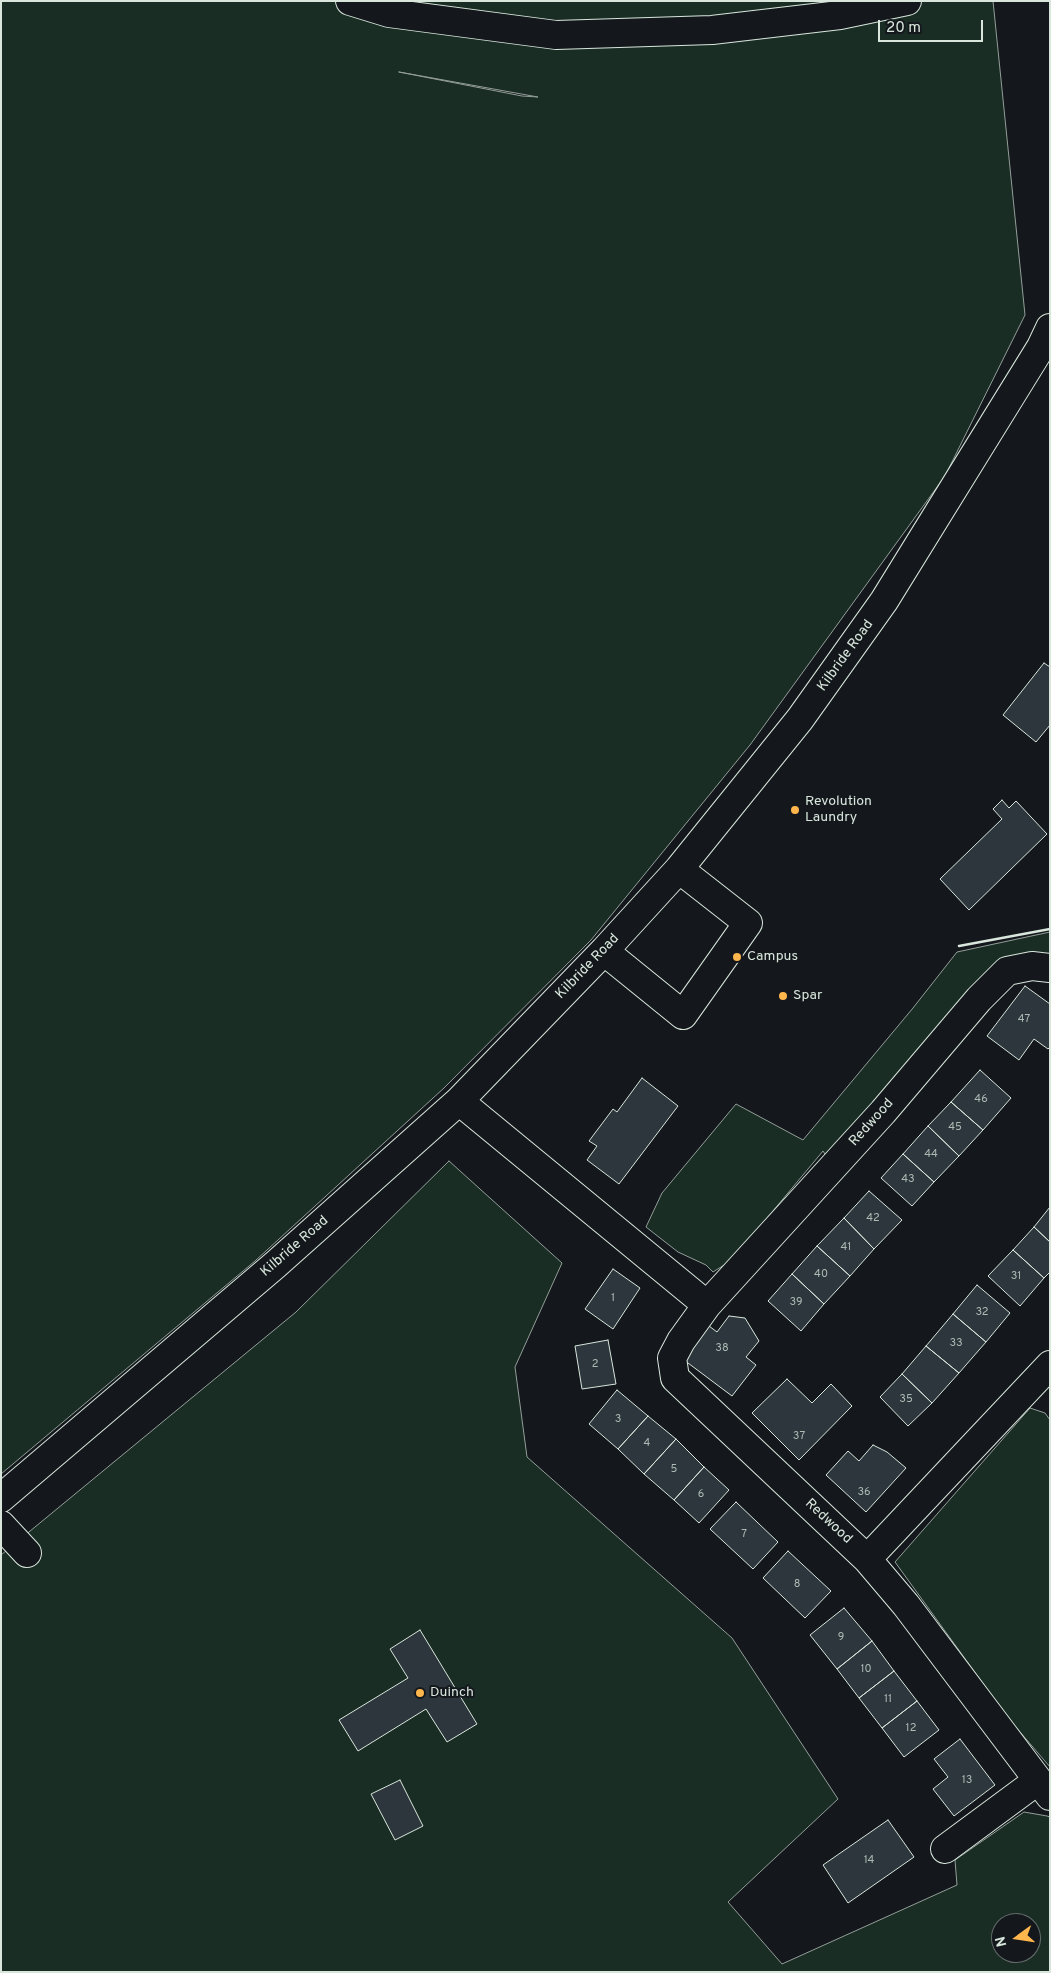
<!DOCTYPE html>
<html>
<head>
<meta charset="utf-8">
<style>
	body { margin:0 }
	#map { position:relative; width:1051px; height:1973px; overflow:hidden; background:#14181c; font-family:Overpass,sans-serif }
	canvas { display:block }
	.frame { position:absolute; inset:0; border:2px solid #d8e6dc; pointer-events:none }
	.north { position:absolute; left:991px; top:1913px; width:50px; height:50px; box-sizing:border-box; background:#14181c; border:1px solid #626a69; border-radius:50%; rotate:256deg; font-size:14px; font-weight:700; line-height:20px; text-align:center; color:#d8e6dc }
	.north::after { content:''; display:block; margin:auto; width:18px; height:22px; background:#ffb74d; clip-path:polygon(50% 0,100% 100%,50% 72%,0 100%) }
	.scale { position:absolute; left:878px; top:20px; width:105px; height:22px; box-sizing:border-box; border:2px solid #d8e6dc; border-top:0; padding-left:6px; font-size:15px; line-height:18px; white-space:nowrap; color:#d8e6dc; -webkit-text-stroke:4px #14181c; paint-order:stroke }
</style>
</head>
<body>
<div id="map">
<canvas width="1051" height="1973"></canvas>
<div class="frame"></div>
<div class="north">N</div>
<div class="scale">20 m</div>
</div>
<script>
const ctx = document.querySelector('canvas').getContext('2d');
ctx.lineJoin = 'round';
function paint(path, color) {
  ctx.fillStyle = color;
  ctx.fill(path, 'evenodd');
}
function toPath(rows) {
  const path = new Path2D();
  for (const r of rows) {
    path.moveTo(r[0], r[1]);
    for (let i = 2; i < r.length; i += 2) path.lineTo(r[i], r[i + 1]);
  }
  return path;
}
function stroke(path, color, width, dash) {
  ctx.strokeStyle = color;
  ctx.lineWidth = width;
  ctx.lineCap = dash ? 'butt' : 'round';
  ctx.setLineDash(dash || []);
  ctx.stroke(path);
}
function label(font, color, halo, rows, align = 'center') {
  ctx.font = font + ' Overpass,sans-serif';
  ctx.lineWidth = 4;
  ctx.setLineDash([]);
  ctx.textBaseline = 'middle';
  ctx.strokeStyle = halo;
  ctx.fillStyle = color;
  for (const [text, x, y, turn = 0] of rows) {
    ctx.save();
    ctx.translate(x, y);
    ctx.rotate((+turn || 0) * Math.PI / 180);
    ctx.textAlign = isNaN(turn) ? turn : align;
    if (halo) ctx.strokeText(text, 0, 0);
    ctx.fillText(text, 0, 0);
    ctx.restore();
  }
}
const green = toPath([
	[1,1,993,1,1025,315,945,476,750,745,591,940,444,1088,255,1261,1,1474,1,1],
	[399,72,538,97,522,96,399,72],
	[1050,932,1050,962,1033,957,827,1157,823,1151,732,1260,713,1272,706,1265,678,1252,646,1227,662,1193,736,1104,803,1140,913,1008,957,952,1050,932],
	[449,1161,562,1263,515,1367,527,1457,732,1638,838,1799,728,1902,782,1964,957,1885,955,1860,1024,1812,1047,1816,1050,1817,1050,1972,1,1972,1,1555,296,1312,449,1161],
	[1001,1923,1031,1923,1031,1953,1001,1953,1001,1923],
	[1030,1408,1045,1413,1050,1420,1050,1767,1008,1718,895,1562,1030,1408]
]);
paint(green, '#1a2d24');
stroke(green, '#939e99', 1);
const building = toPath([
	[1044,663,1050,667,1050,725,1036,742,1003,715,1044,663],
	[1002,800,1009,808,1016,801,1047,834,969,910,940,879,1002,819,993,809,1002,800],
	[1025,986,1050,1004,1050,1047,1048,1049,1034,1039,1019,1060,987,1036,1025,986],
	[980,1070,1011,1098,983,1130,951,1102,980,1070],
	[642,1078,678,1106,619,1184,587,1160,597,1146,589,1141,613,1109,617,1112,642,1078],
	[951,1102,983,1130,959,1156,928,1126,951,1102],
	[928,1126,959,1156,934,1182,903,1154,928,1126],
	[903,1154,934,1182,912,1206,881,1178,903,1154],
	[869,1191,902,1220,874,1249,844,1218,869,1191],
	[1050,1207,1050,1242,1034,1227,1050,1207],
	[844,1218,874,1249,850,1276,817,1246,844,1218],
	[1034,1227,1050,1242,1050,1272,1044,1278,1013,1250,1034,1227],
	[817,1246,850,1276,824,1304,792,1274,817,1246],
	[1013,1250,1044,1278,1020,1306,988,1276,1013,1250],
	[613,1269,640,1288,613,1329,585,1309,613,1269],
	[792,1274,824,1304,801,1331,768,1301,792,1274],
	[977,1285,1010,1313,986,1342,953,1314,977,1285],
	[953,1314,986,1342,959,1373,926,1346,953,1314],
	[729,1316,745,1318,759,1341,746,1357,756,1365,732,1396,684,1360,709,1326,717,1332,729,1316],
	[608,1340,616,1384,582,1389,575,1346,608,1340],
	[926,1346,959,1373,932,1403,902,1374,926,1346],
	[902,1374,932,1403,908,1426,880,1397,902,1374],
	[787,1379,812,1403,831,1384,852,1406,799,1460,752,1413,787,1379],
	[617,1390,648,1416,618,1449,589,1424,617,1390],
	[648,1416,676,1439,644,1474,618,1449,648,1416],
	[676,1439,704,1467,674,1500,644,1474,676,1439],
	[873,1445,887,1452,906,1468,866,1512,826,1475,848,1451,859,1461,873,1445],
	[704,1467,729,1490,699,1523,674,1500,704,1467],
	[736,1502,778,1542,753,1569,710,1529,736,1502],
	[788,1551,831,1591,805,1618,763,1578,788,1551],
	[844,1608,872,1641,837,1669,810,1635,844,1608],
	[420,1630,477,1724,447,1742,426,1709,358,1751,339,1720,408,1678,390,1649,420,1630],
	[872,1641,894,1671,859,1698,837,1669,872,1641],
	[894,1671,917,1701,882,1728,859,1698,894,1671],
	[917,1701,939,1730,904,1757,882,1728,917,1701],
	[960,1739,995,1785,954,1816,933,1789,948,1777,934,1759,960,1739],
	[400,1780,423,1826,395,1840,371,1794,400,1780],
	[888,1820,914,1857,848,1903,823,1865,888,1820]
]);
paint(building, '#2c363c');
stroke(building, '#d8e6dc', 1);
const minor = toPath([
	[350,1,389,13,556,35,712,30,840,15,907,1],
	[604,951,683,1015,748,923,679,869],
	[1050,968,1032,966,1007,971,979,999,883,1112,707,1305,681,1341,672,1358,675,1378,867,1559,906,1605,1050,1796],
	[459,1101,707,1305],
	[1,1498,275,1265,459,1101,604,951,679,869,800,719,884,601,1041,347,1050,328],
	[1,1525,27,1553],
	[867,1559,1050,1365],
	[945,1849,1037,1781]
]);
stroke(minor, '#d8e6dc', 30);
stroke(minor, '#14181c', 28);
stroke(toPath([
	[959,946,1050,929]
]), '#d8e6dc', 2.5);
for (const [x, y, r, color] of [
	[795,810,5,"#ffb74d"],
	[737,957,5,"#ffb74d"],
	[783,996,5,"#ffb74d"],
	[420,1693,5,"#ffb74d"]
]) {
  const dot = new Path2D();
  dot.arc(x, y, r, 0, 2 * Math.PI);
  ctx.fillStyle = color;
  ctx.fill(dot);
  stroke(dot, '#14181c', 2);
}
label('11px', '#adbab4', null, [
	["47",1024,1020],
	["46",981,1100],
	["45",955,1128],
	["44",931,1155],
	["43",908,1180],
	["42",873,1219],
	["41",846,1248],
	["40",821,1275],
	["31",1016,1277],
	["1",613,1299],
	["39",796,1303],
	["32",982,1313],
	["33",956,1344],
	["38",722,1349],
	["2",595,1365],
	["35",906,1400],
	["3",618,1420],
	["37",799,1437],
	["4",647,1444],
	["5",674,1470],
	["36",864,1493],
	["6",701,1495],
	["7",744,1535],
	["8",797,1585],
	["9",841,1638],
	["10",866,1670],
	["11",888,1700],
	["12",911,1729],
	["13",967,1781],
	["14",869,1861]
]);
label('14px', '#d8e6dc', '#14181c', [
	["Kilbride Road",846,656,-54],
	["Kilbride Road",588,967,-46],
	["Redwood",872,1123,-48],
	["Kilbride Road",295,1247,-41],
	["Redwood",828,1522,43]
]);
label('14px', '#d8e6dc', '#14181c', [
	["Revolution",805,802],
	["Laundry",805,818],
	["Campus",747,957],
	["Spar",793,996],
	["Duinch",430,1693]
], 'left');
</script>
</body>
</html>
